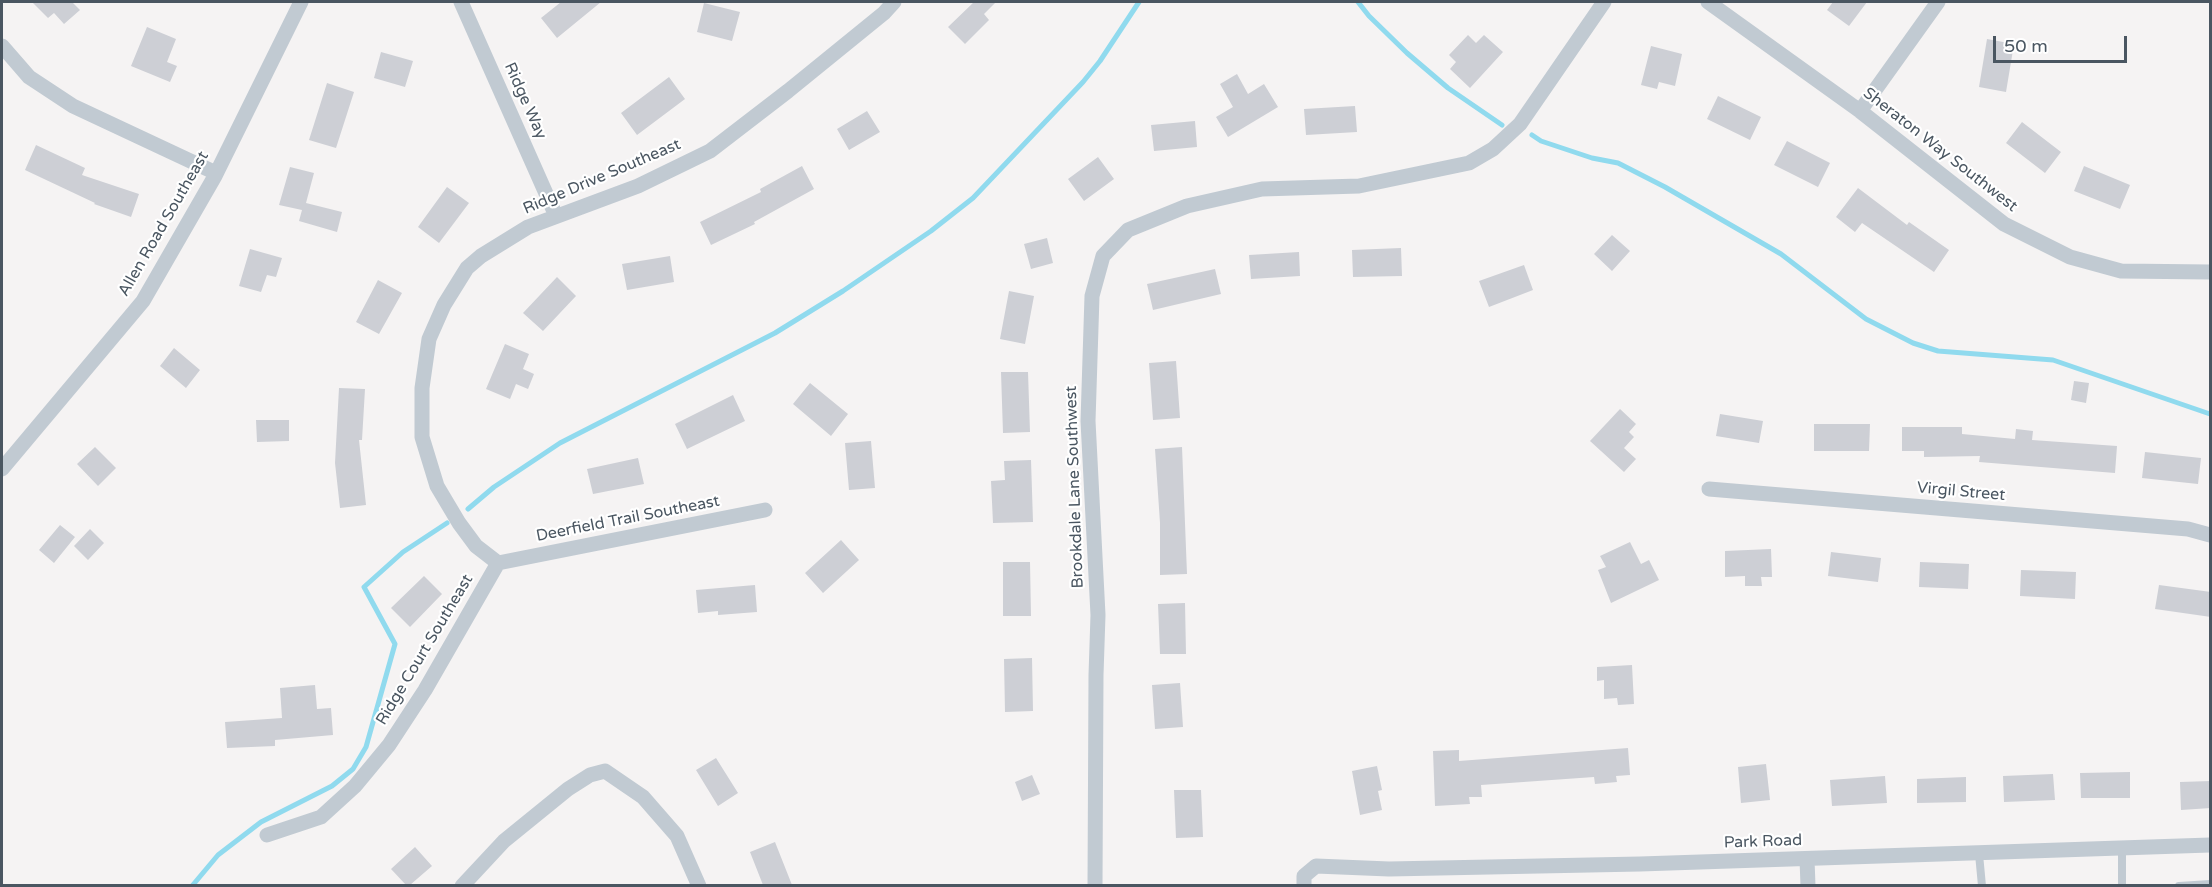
<!DOCTYPE html>
<html>
<head>
<meta charset="utf-8">
<style>
	body { margin:0 }
	#map { position:relative; width:2212px; height:887px; overflow:hidden; background:#f5f3f3; font-family:"Varela Round",sans-serif }
	canvas { display:block }
	.frame { position:absolute; inset:0; border:3px solid #4a5661; pointer-events:none }
	.scale { position:absolute; left:1993px; top:36px; width:134px; height:27px; box-sizing:border-box; border:3px solid #4a5661; border-top:0; padding-left:8px; font-size:18px; line-height:21px; white-space:nowrap; color:#4a5661; -webkit-text-stroke:4px #fff; paint-order:stroke }
</style>
</head>
<body>
<div id="map">
<canvas width="2212" height="887"></canvas>
<div class="frame"></div>
<div class="scale">50 m</div>
</div>
<script>
const ctx = document.querySelector('canvas').getContext('2d');
ctx.lineJoin = 'round';
function toPath(rows) {
  const path = new Path2D();
  for (const r of rows) {
    path.moveTo(r[0], r[1]);
    for (let i = 2; i < r.length; i += 2) path.lineTo(r[i], r[i + 1]);
  }
  return path;
}
function stroke(path, color, width, dash) {
  ctx.strokeStyle = color;
  ctx.lineWidth = width;
  ctx.lineCap = dash ? 'butt' : 'round';
  ctx.setLineDash(dash || []);
  ctx.stroke(path);
}
function paint(path, color) {
  ctx.fillStyle = color;
  ctx.fill(path, 'evenodd');
}
function label(font, color, halo, rows, align = 'center') {
  ctx.font = font + ' "Varela Round",sans-serif';
  ctx.lineWidth = 4.5;
  ctx.setLineDash([]);
  ctx.textBaseline = 'middle';
  ctx.strokeStyle = halo;
  ctx.fillStyle = color;
  for (const [text, x, y, turn = 0] of rows) {
    ctx.save();
    ctx.translate(x, y);
    ctx.rotate((+turn || 0) * Math.PI / 180);
    ctx.textAlign = isNaN(turn) ? turn : align;
    if (halo) ctx.strokeText(text, 0, 0);
    ctx.fillText(text, 0, 0);
    ctx.restore();
  }
}
stroke(toPath([
	[1358,2,1369,16,1407,53,1448,88,1502,125],
	[1532,135,1541,141,1592,158,1618,163,1665,187,1781,254,1866,319,1913,343,1938,351,2053,360,2210,414],
	[468,509,494,487,560,443,775,333,843,291,931,231,973,198,1083,82,1100,61,1139,2],
	[192,886,218,855,261,822,332,786,353,769,366,747,395,644,364,587,403,552,447,523]
]), '#90daee', 5);
paint(toPath([
	[32,2,72,2,80,10,64,24,54,13,48,18],
	[561,2,601,2,557,38,541,18],
	[974,2,996,2,984,14,989,20,965,44,948,27],
	[1833,2,1867,2,1849,26,1827,10],
	[704,3,740,12,732,41,697,32],
	[147,27,176,39,167,62,177,66,170,82,131,66],
	[1468,35,1476,43,1484,35,1503,52,1470,88,1450,69,1456,62,1449,55],
	[1987,39,2014,44,2006,92,1979,87],
	[1651,46,1682,54,1675,86,1659,82,1657,89,1641,85],
	[381,52,413,61,405,87,374,78],
	[1237,74,1248,94,1264,84,1278,107,1228,137,1216,117,1233,107,1220,84],
	[669,77,685,99,637,135,621,113],
	[327,83,354,92,336,148,309,140],
	[1718,96,1761,117,1750,140,1707,119],
	[1355,106,1357,132,1306,135,1304,109],
	[867,111,880,132,849,150,837,129],
	[1195,121,1197,147,1154,151,1151,125],
	[2022,122,2061,152,2045,173,2006,143],
	[1787,141,1830,163,1818,187,1774,165],
	[36,145,85,168,82,175,139,194,131,217,94,204,95,203,25,170],
	[1098,157,1114,179,1084,201,1068,179],
	[802,166,814,189,754,222,755,224,711,245,700,222,761,192,760,189],
	[2084,166,2130,185,2120,209,2074,191],
	[290,167,314,173,306,203,342,212,337,232,299,221,302,210,279,205],
	[447,187,469,203,439,243,418,227],
	[1858,188,1907,225,1909,222,1949,250,1934,272,1862,223,1855,232,1836,217],
	[1612,235,1630,251,1612,271,1594,254],
	[1047,238,1053,263,1031,269,1024,244],
	[1401,248,1402,276,1353,277,1352,250],
	[250,249,282,258,276,277,267,275,261,292,239,286],
	[1299,252,1300,276,1251,279,1249,255],
	[670,256,674,282,627,290,622,264],
	[1524,265,1533,290,1489,307,1479,281],
	[1215,269,1221,294,1153,310,1147,284],
	[557,277,576,296,543,331,523,313],
	[378,280,402,293,379,334,356,322],
	[1009,291,1034,296,1025,344,1000,339],
	[505,344,529,354,523,369,534,374,528,389,516,384,510,399,486,389],
	[174,348,200,370,186,388,160,366],
	[1176,361,1180,418,1153,420,1149,363],
	[1001,372,1028,372,1030,432,1003,433],
	[2074,381,2089,383,2086,403,2071,400],
	[810,383,848,414,831,436,793,404],
	[339,388,365,389,362,440,359,440,366,505,340,508,335,463],
	[733,395,745,421,687,449,675,424],
	[1620,409,1636,424,1629,432,1634,437,1624,448,1636,459,1624,472,1590,441],
	[1720,414,1763,421,1759,443,1716,436],
	[256,420,289,420,289,441,257,442],
	[1814,424,1870,424,1869,451,1814,451],
	[1902,427,1962,427,1962,434,2015,439,2016,429,2033,431,2032,440,2117,446,2115,473,1979,462,1980,456,1924,457,1924,451,1902,451],
	[871,441,875,488,849,490,845,443],
	[95,447,116,468,98,486,77,464],
	[1182,447,1187,574,1160,575,1160,523,1155,449],
	[2145,452,2201,458,2198,484,2142,478],
	[638,458,644,484,593,494,587,469],
	[1031,460,1033,522,993,523,991,481,1005,480,1004,461],
	[60,525,75,537,54,563,39,550],
	[90,529,104,543,88,560,74,546],
	[841,540,859,560,823,593,805,573],
	[1630,542,1641,564,1649,560,1659,580,1611,603,1598,570,1606,567,1600,556],
	[1771,549,1772,577,1761,577,1762,586,1745,586,1745,576,1725,577,1725,551],
	[1831,552,1881,558,1878,582,1828,576],
	[1003,562,1030,562,1031,616,1003,616],
	[1920,562,1969,564,1968,589,1919,587],
	[2021,570,2076,572,2075,599,2020,596],
	[424,576,442,594,410,627,391,608],
	[755,585,757,612,718,615,718,611,698,613,696,590],
	[2159,585,2211,592,2211,617,2155,609],
	[1185,603,1186,654,1160,654,1158,604],
	[1032,658,1033,711,1005,712,1004,659],
	[1632,665,1634,704,1618,705,1617,698,1604,699,1604,680,1597,681,1597,667],
	[1180,683,1183,727,1155,729,1152,685],
	[315,685,317,709,331,708,333,735,275,740,275,746,227,748,225,722,282,718,280,688],
	[1628,748,1630,775,1616,776,1617,782,1595,784,1594,777,1481,785,1482,797,1469,797,1470,804,1435,806,1433,751,1459,750,1459,761],
	[716,758,738,793,718,806,696,770],
	[1766,764,1770,800,1741,803,1738,767],
	[1377,766,1382,790,1378,791,1382,810,1360,815,1352,771],
	[2130,772,2130,798,2081,798,2080,773],
	[2053,774,2055,800,2004,802,2003,776],
	[1032,775,1040,794,1022,801,1015,782],
	[1885,776,1887,803,1832,806,1830,780],
	[1966,777,1966,802,1917,803,1917,779],
	[2211,781,2211,808,2181,810,2180,782],
	[1174,790,1201,790,1203,837,1176,838],
	[775,842,792,885,763,885,750,852],
	[415,847,432,866,410,885,406,885,391,869]
]), '#cdcfd5');
stroke(toPath([
	[2122,848,2122,886],
	[1979,854,1982,886],
	[2179,886,2210,884]
]), '#c1cad2', 8);
stroke(toPath([
	[461,2,556,216],
	[1708,2,1860,111,2004,224,2070,257,2121,271,2210,272],
	[2,46,29,77,73,106,216,173],
	[1860,111,1938,2],
	[2,469,143,301,215,176,301,2],
	[1709,489,2188,529,2210,535],
	[498,563,476,546,459,523,437,486,422,437,422,388,429,339,444,305,467,268,481,256,528,227,638,186,710,151,788,91,884,13,894,2],
	[498,563,765,510],
	[267,835,321,817,355,786,389,745,425,690,498,563],
	[1807,859,1808,886],
	[462,886,504,841,568,789,590,775,605,771,643,797,677,836,699,886],
	[1095,886,1096,675,1098,615,1088,421,1092,296,1103,256,1128,230,1187,206,1262,189,1359,186,1469,163,1493,149,1520,124,1604,2],
	[1304,886,1304,876,1316,866,1389,869,1640,864,2210,845]
]), '#c1cad2', 15);
label('16px', '#4a5661', '#fff', [
	["Ridge Way",525,101,66],
	["Sheraton Way Southwest",1940,150,38],
	["Ridge Drive Southeast",602,177,-23],
	["Allen Road Southeast",164,224,-60],
	["Brookdale Lane Southwest",1075,487,-92],
	["Virgil Street",1961,492,5],
	["Deerfield Trail Southeast",628,519,-11],
	["Ridge Court Southeast",425,650,-59],
	["Park Road",1763,842,-2]
]);
</script>
</body>
</html>
